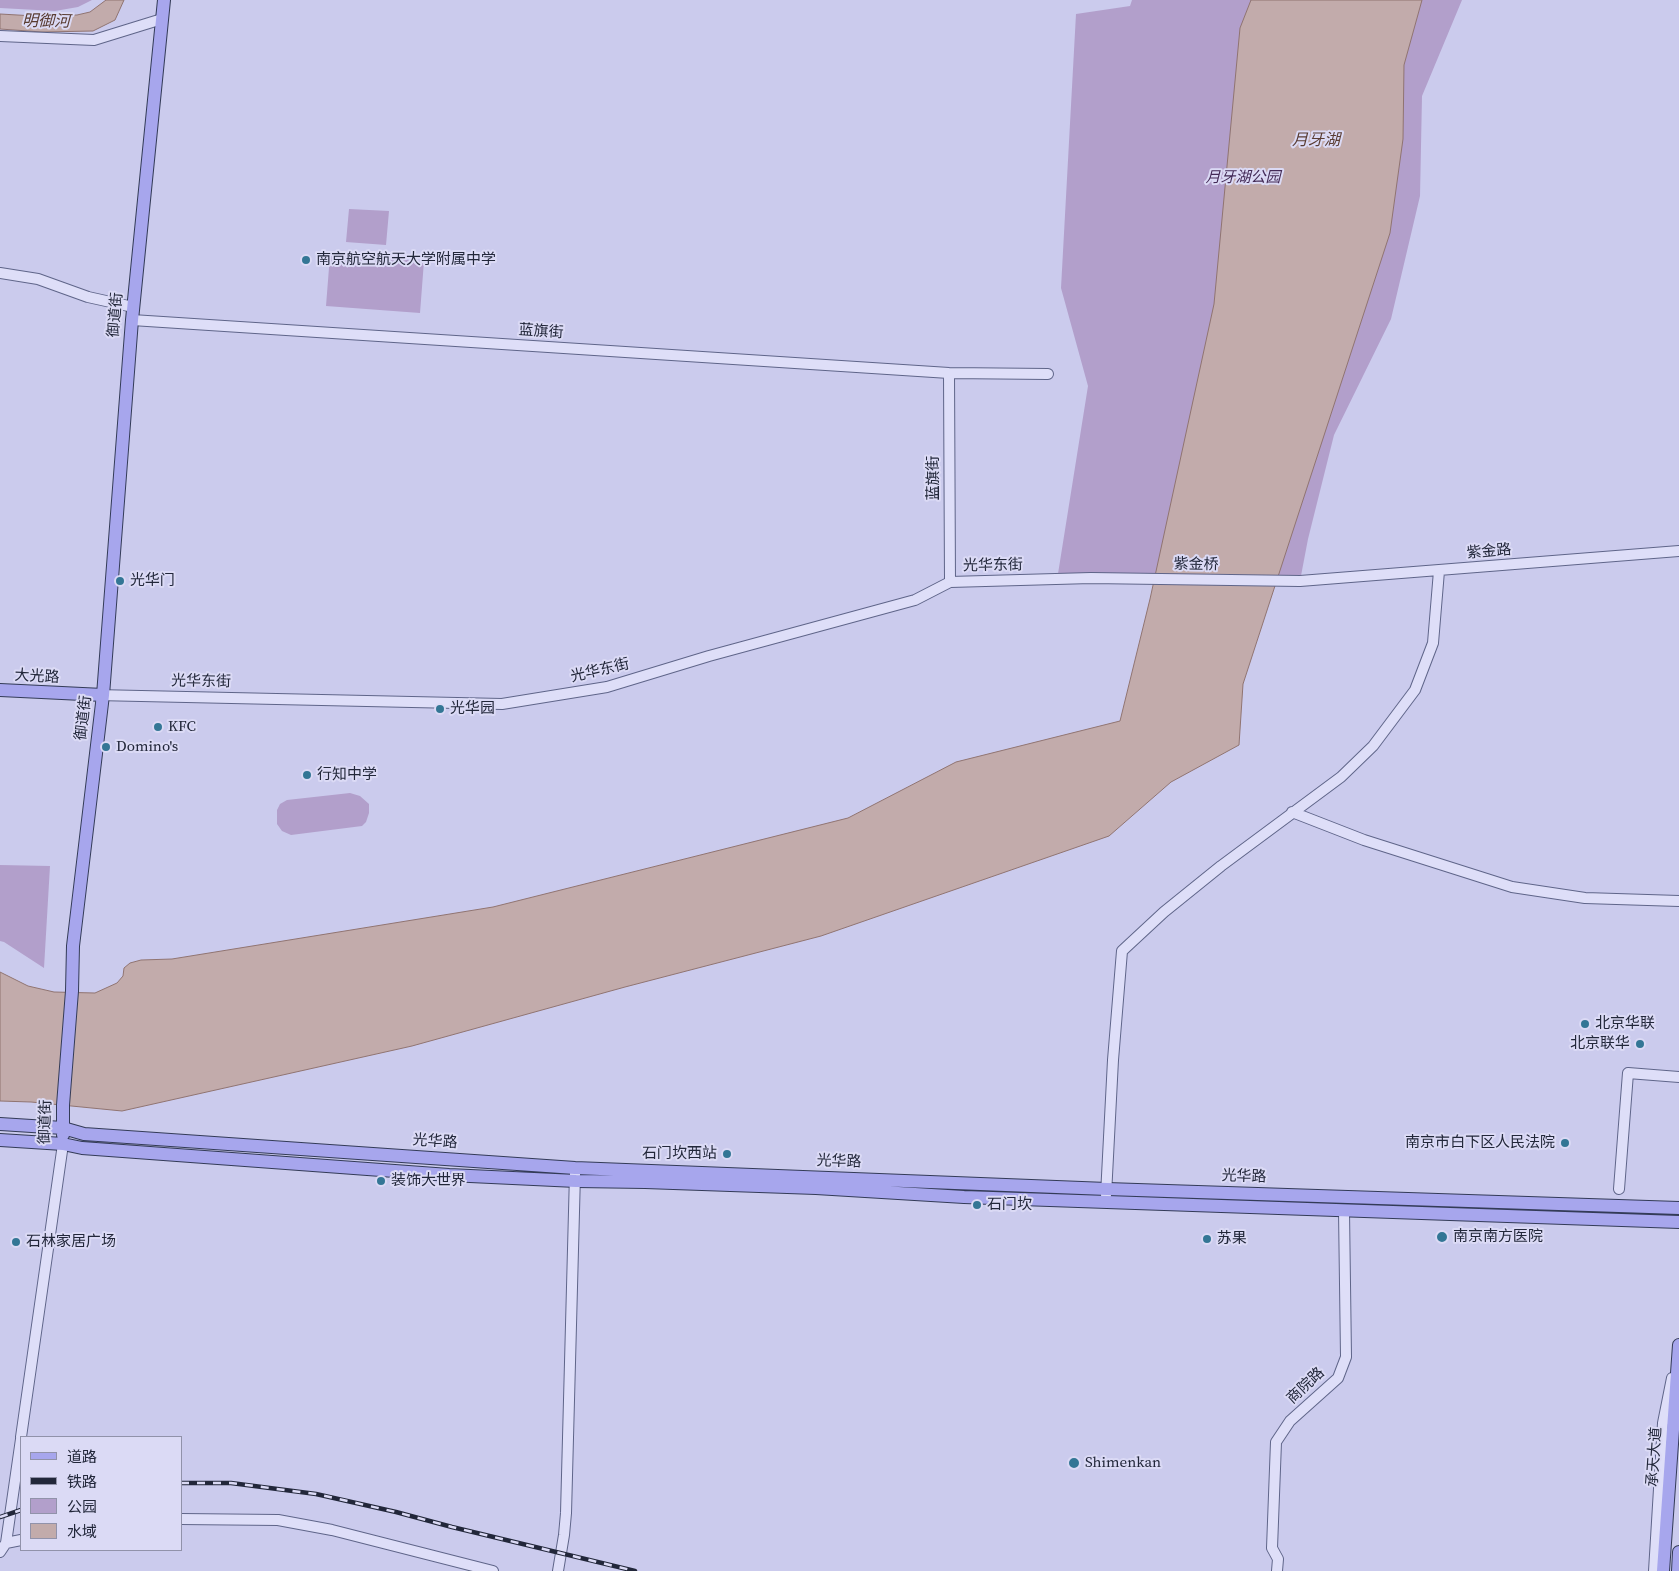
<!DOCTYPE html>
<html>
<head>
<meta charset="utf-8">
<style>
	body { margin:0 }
	#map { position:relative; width:1679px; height:1571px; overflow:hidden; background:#cbcbed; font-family:"Source Serif 4","Noto Sans SC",serif }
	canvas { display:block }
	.legend { position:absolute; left:20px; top:1436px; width:162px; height:115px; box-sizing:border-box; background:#dbdaf5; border:1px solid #9192aa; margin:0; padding:6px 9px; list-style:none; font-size:15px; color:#22273a }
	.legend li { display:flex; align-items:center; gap:10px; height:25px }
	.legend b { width:25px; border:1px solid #9192aa }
</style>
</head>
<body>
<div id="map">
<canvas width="1679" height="1571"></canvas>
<ul class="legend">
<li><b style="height:6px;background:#a7a6ed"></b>道路</li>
<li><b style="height:6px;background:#22273a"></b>铁路</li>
<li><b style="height:14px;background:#b29fcb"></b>公园</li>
<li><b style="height:14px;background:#c2abab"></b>水域</li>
</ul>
</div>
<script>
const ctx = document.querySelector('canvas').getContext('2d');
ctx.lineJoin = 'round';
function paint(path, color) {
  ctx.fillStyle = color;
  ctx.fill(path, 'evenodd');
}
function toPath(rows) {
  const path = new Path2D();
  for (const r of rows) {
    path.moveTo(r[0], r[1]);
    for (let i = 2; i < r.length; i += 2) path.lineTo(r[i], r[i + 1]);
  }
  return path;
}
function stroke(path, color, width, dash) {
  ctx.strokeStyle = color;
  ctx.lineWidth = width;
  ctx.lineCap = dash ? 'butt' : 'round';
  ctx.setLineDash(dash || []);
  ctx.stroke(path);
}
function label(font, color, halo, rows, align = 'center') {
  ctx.font = font + ' "Source Serif 4","Noto Sans SC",serif';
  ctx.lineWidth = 4;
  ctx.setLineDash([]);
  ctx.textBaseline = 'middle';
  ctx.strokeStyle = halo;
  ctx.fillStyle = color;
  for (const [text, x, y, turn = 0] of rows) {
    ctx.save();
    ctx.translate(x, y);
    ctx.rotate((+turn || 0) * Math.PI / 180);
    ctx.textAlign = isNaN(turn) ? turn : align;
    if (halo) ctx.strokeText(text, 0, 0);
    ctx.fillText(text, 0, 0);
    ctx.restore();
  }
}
paint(toPath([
	[0,0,92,0,78,7,55,11,0,8],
	[1132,0,1462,0,1422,96,1420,196,1391,319,1334,435,1308,539,1300,581,1057,580,1088,386,1061,288,1076,14,1130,6],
	[349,209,389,211,386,245,346,242],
	[330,255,424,261,420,313,326,306],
	[350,793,360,796,369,804,369,813,366,822,362,826,291,835,282,831,277,824,277,810,280,804,287,800],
	[0,865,50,866,44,968,4,942,0,941]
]), '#b29fcb');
const water = toPath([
	[106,0,124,0,115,20,93,31,42,32,0,29,0,14,35,16,77,15,90,12,106,0],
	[1251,0,1422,0,1404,65,1403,139,1390,233,1243,684,1239,745,1171,782,1109,836,821,936,625,987,412,1046,122,1111,31,1102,0,1101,0,972,28,986,54,992,95,993,117,983,123,976,124,968,130,963,141,960,172,959,493,907,848,818,956,762,1120,721,1150,599,1214,304,1240,28,1251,0]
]);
paint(water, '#c2abab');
stroke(water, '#907471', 1);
const minor = toPath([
	[0,36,94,40,162,19],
	[0,273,38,279,88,297,133,307],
	[132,320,949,373,1048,374],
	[949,373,950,582],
	[96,695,502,704,607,687,709,656,915,600,950,582,1091,578,1300,581,1679,551],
	[1292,812,1364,840,1512,887,1585,898,1679,901],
	[1619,1189,1628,1073,1679,1077],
	[1106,1195,1113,1060,1122,951,1164,912,1221,866,1341,777,1373,746,1415,690,1433,643,1439,571],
	[21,1437,63,1144],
	[181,1519,278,1520,332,1530,493,1571],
	[6,1543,21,1439],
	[0,1552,6,1543,21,1540],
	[558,1571,564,1535,566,1513,575,1174],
	[1277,1571,1278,1559,1272,1548,1276,1442,1290,1421,1338,1378,1346,1357,1344,1211],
	[1654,1571,1663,1423,1672,1378]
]);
const major = toPath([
	[0,690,103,695,102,701],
	[0,1124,63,1128,84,1134,575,1168,1107,1189,1679,1208],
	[63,1135,63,1105,72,991,73,946,103,695,132,320,164,0],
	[0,1140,63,1144,82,1148,449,1175,576,1181,645,1182,816,1188,964,1197,1679,1222],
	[1663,1571,1679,1345],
	[1678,1571,1679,1552]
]);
stroke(minor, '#5f6589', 12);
stroke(major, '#333b57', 14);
stroke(minor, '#dedef8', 10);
stroke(major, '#a7a6ed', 12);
const rail = toPath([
	[181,1483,231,1483,316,1494,396,1512,452,1527,635,1571],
	[0,1517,21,1510]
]);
stroke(rail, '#22273a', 4.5);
stroke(rail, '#dbdaf5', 2.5, [8]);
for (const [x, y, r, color] of [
	[306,260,5,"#337695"],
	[120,581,5,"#337695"],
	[440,709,5,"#337695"],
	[158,727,5,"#337695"],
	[106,747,5,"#337695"],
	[307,775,5,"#337695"],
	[1585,1024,5,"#337695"],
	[1640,1044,5,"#337695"],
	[1565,1143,5,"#337695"],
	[727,1154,5,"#337695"],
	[381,1181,5,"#337695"],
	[977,1205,5,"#337695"],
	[1442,1237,6,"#337695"],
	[1207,1239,5,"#337695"],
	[16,1242,5,"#337695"],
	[1074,1463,6,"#337695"]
]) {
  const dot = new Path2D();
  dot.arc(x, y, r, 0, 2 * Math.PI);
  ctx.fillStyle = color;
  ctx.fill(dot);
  stroke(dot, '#dbdaf5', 2);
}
label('italic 15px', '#432a56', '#dbdaf5', [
	["月牙湖公园",1243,178]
]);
label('15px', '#22273a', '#dbdaf5', [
	["南京航空航天大学附属中学",316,260],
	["光华门",130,581],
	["光华园",450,709],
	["KFC",168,727],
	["Domino's",116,747],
	["行知中学",317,775],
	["北京华联",1595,1024],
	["北京联华",1630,1044,"right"],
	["南京市白下区人民法院",1555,1143,"right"],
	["石门坎西站",717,1154,"right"],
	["装饰大世界",391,1181],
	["石门坎",987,1205],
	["南京南方医院",1453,1237],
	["苏果",1217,1239],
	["石林家居广场",26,1242],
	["Shimenkan",1085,1463]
], 'left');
label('15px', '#22273a', '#dbdaf5', [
	["御道街",116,315,-85],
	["蓝旗街",541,332,4],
	["蓝旗街",934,478,-90],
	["紫金路",1489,552,-5],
	["紫金桥",1196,565,1],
	["光华东街",993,566,-1],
	["光华东街",600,671,-13],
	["大光路",37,677,3],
	["光华东街",201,682,1],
	["御道街",84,718,-83],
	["御道街",46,1122,-88],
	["光华路",435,1142,4],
	["光华路",839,1162,2],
	["光华路",1244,1177,2],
	["商院路",1306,1386,-43],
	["承天大道",1655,1457,-86]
]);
label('italic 16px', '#593c32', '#dbdaf5', [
	["明御河",46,22,1],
	["月牙湖",1316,141]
]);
</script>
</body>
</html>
